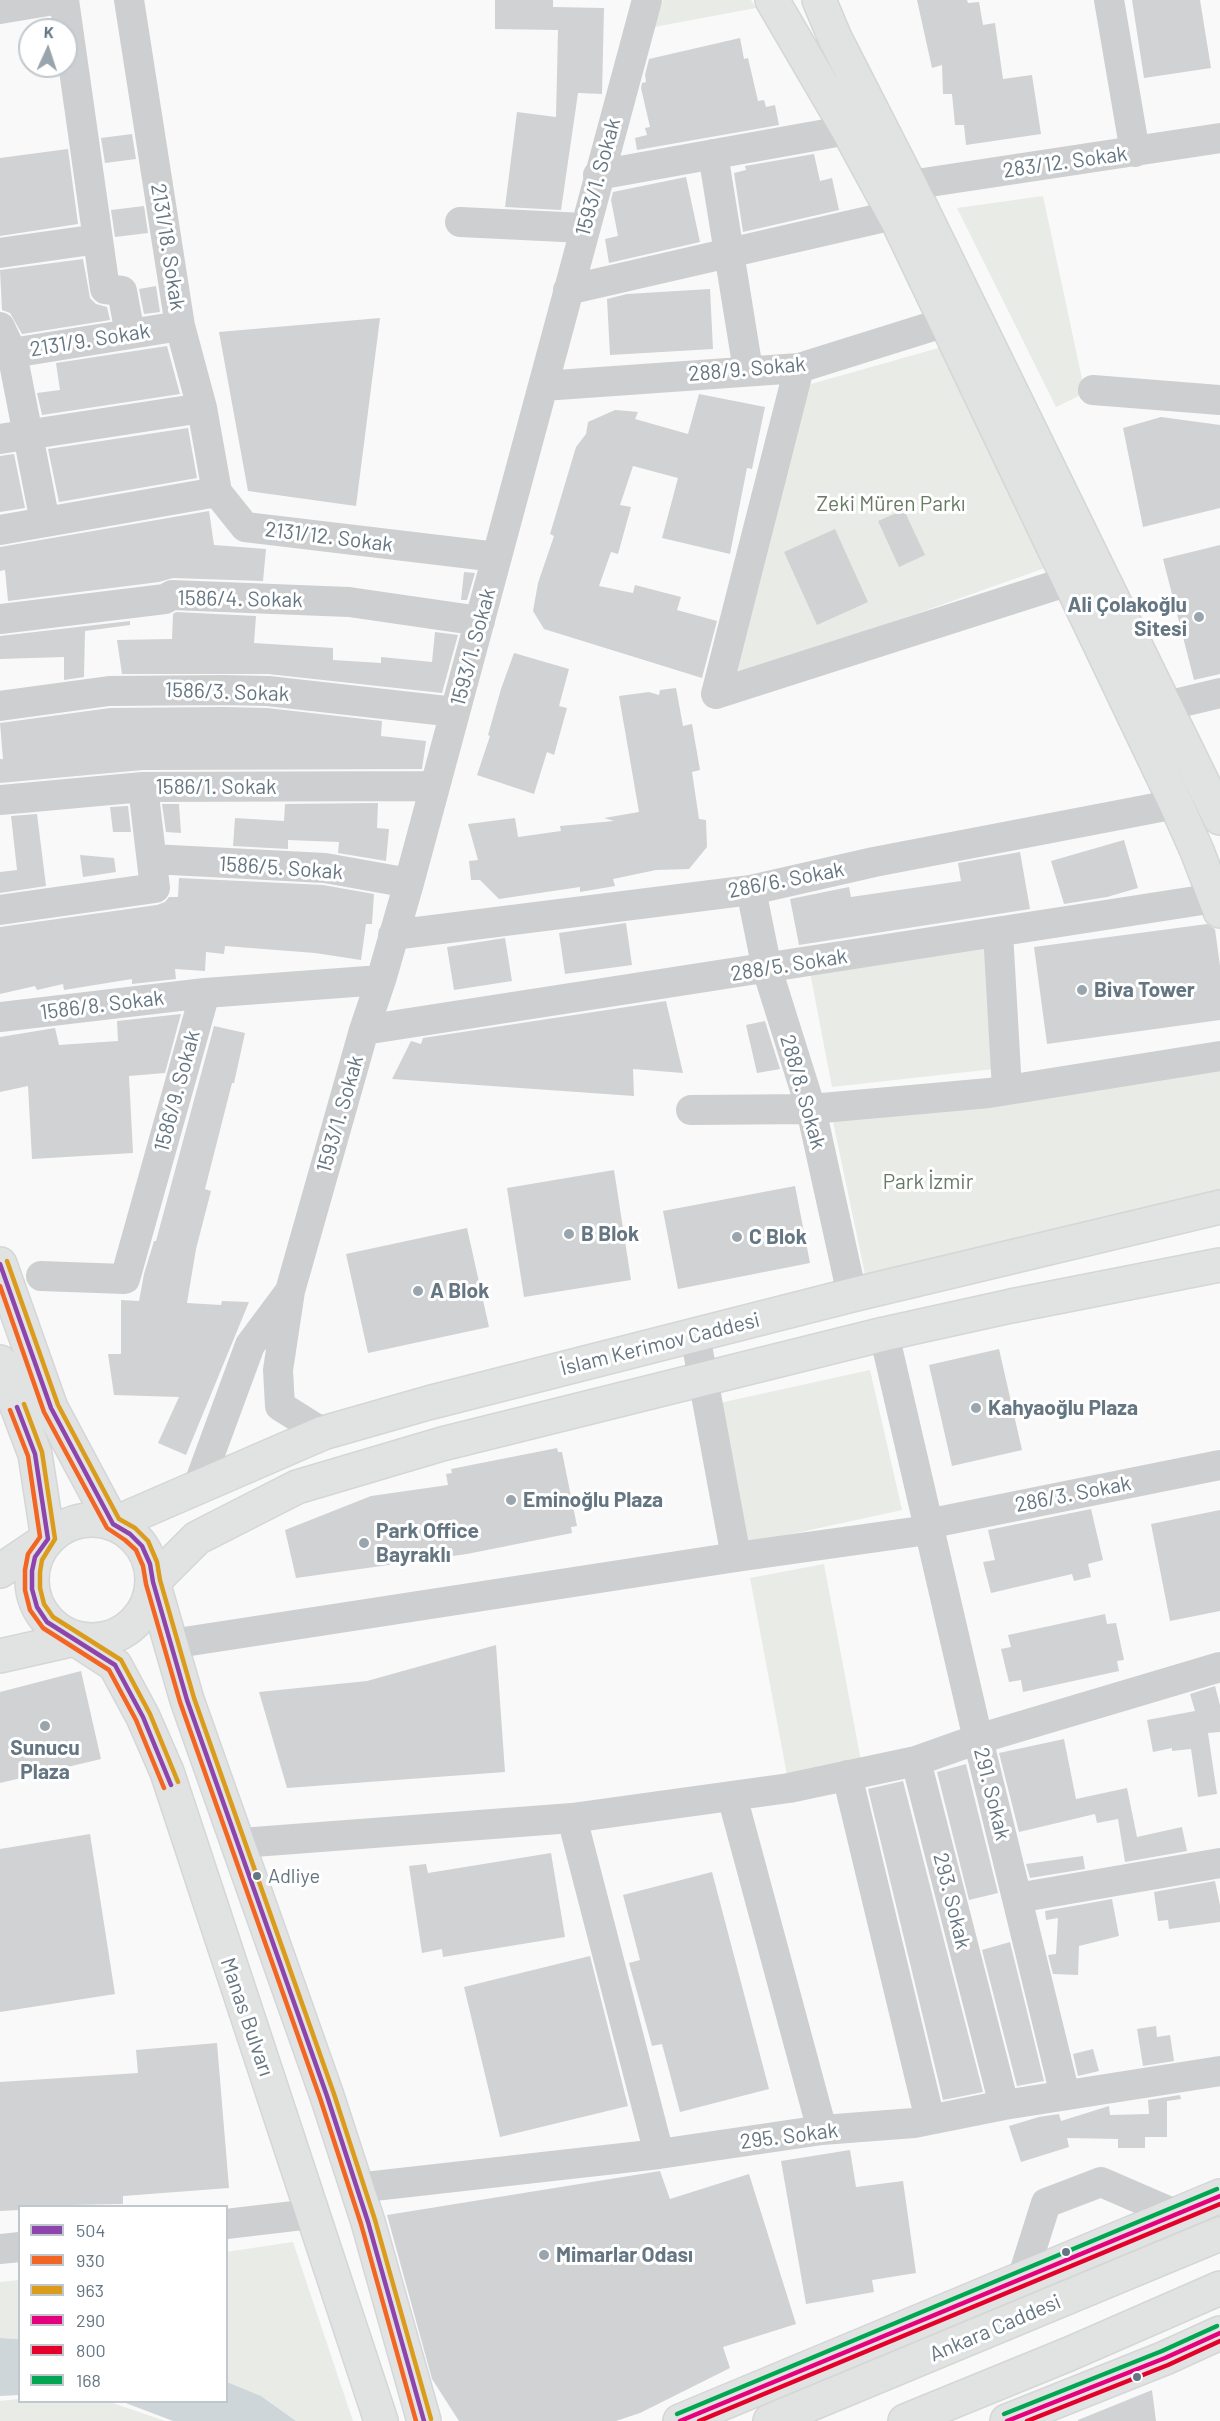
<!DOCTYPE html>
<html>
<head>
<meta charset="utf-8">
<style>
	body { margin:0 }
	#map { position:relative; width:1220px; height:2421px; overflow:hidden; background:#f9f9f9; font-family:Barlow,sans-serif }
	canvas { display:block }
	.legend { position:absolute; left:18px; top:2205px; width:210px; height:198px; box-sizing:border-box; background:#fff; border:2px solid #c1c8cd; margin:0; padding:8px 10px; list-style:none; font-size:18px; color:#657683 }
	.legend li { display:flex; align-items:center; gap:12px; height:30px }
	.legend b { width:30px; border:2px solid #c1c8cd }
	.north { position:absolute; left:18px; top:18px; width:60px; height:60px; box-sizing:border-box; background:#fff; border:2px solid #c1c8cd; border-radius:50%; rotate:3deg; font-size:16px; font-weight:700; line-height:24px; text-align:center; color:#657683 }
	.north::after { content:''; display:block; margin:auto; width:21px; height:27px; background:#99a4ac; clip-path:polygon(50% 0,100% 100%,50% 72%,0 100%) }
</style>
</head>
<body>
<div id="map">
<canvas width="1220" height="2421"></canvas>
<ul class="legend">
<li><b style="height:8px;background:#8e44ad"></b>504</li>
<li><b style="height:8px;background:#f26522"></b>930</li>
<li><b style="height:8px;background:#da9c1a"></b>963</li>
<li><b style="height:8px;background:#e5007d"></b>290</li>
<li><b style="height:8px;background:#e4002b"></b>800</li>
<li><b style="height:8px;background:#00a651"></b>168</li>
</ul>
<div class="north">K</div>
</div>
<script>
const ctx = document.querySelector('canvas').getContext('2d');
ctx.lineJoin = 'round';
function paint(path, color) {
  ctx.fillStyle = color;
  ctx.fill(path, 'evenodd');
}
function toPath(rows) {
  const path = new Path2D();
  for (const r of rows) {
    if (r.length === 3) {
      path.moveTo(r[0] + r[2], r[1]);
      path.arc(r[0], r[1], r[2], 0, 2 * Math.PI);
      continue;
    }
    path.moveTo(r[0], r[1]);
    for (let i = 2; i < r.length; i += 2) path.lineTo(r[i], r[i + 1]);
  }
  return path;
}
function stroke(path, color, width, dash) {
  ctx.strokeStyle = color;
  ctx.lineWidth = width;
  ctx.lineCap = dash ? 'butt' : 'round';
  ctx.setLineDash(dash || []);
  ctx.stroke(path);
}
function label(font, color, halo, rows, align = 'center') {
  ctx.font = font + ' Barlow,sans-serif';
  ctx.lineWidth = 6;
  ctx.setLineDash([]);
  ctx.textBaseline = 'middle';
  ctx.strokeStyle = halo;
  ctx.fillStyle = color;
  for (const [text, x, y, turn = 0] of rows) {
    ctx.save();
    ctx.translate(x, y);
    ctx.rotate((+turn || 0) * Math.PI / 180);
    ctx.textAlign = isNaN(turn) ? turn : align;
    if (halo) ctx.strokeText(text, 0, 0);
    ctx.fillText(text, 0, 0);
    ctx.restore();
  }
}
paint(toPath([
	[663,0,751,0,756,8,654,27],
	[1043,196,1085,393,1056,407,957,208],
	[942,347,1045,568,730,680,804,386],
	[985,940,994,1069,832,1087,809,967],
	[1220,1069,1220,1193,866,1279,831,1112],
	[870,1370,902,1510,746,1544,715,1404],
	[824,1564,861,1761,787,1775,750,1578],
	[293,2242,353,2421,296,2421,261,2396,227,2382,226,2252],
	[19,2280,19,2339,0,2338,0,2282],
	[19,2399,20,2402,110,2402,165,2421,0,2421,0,2401]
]), '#e8ebe6');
paint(toPath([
	[0,2338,19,2339,19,2395,0,2396],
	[227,2382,261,2396,296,2421,173,2421,123,2402,226,2402]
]), '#ced6d9');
paint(toPath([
	[495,0,553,0,553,7,604,8,602,94,578,93,561,210,505,207,517,112,556,117,558,30,495,29],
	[917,0,967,0,968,3,979,2,983,25,995,23,1003,79,1032,75,1041,134,966,145,964,125,955,125,952,94,943,94,942,65,932,68],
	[1132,0,1200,0,1211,68,1144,78],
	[740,38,744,59,748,58,758,101,764,100,766,107,775,105,779,125,637,150,635,138,647,135,645,128,650,127,641,88,642,83,646,82,645,75,649,59],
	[132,134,136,159,105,163,101,138],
	[68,149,78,224,0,236,0,158],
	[814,154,820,181,832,178,839,210,743,232,734,173,746,170,745,166],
	[686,177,700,242,609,263,605,239,618,236,611,200,613,192],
	[144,206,148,233,115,237,111,210],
	[83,259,90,298,96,304,107,307,110,320,22,334,10,313,2,310,0,270],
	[156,286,160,312,144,314,139,289],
	[710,289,713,349,610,355,607,299,627,294],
	[380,318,356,506,248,491,219,332],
	[167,346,180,394,42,415,37,393,60,390,56,363],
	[699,394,765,407,752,469,747,468,730,554,662,538,678,478,633,466,620,505,631,507,618,554,611,552,599,586,633,593,635,585,681,597,677,610,717,621,702,678,544,629,533,611,538,583,554,536,550,534,576,447,586,434,588,422,615,410,628,411,638,412,635,419,688,434],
	[1161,417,1220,425,1220,508,1143,527,1123,428],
	[188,428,197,478,59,502,48,449],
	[14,454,25,508,0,512,0,456],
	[904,510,925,555,899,567,878,521],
	[209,511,214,545,266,549,263,581,173,578,159,582,8,601,5,570,0,571,0,547],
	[835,529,868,602,817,625,784,552],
	[1220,545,1220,674,1194,680,1163,559],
	[464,572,475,573,467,600,461,600],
	[176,612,256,616,254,643,333,648,333,660,381,663,381,657,432,662,435,632,458,635,442,693,268,674,122,674,117,640,172,639,173,614],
	[130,621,130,625,85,631,84,677,64,680,64,657,0,659,0,636],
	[514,653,569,669,559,706,567,708,554,755,547,752,534,794,477,775,490,736,488,735,501,689],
	[676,688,683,726,692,724,700,770,692,772,699,819,706,820,707,847,689,869,656,870,613,879,615,886,580,892,580,887,499,899,480,880,471,880,469,861,478,860,468,824,515,818,518,837,561,831,560,826,614,821,604,818,639,812,619,696,649,692,659,695,660,690],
	[224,707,267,708,382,721,381,736,426,741,422,769,143,770,0,783,0,759,3,759,0,723,110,708],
	[378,803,377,828,389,829,386,861,338,853,339,842,288,840,288,849,233,846,235,818,284,821,285,804],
	[162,804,179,804,181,833,166,832],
	[128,806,131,832,113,832,110,807],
	[37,814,46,886,0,893,0,872,17,870,11,816],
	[1124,840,1138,888,1107,897,1064,904,1051,861],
	[1020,852,1030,909,799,945,790,899,849,887,851,897,961,881,958,863],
	[80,855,114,858,116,872,83,877],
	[179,878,323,885,374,894,372,924,366,924,361,960,315,953,225,946,224,954,206,952,205,971,175,969,176,979,132,984,132,979,64,990,63,984,37,990,35,986,0,994,0,927,157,905,165,902,169,897,178,897],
	[626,923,632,965,565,974,559,933],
	[1207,924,1215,929,1220,966,1220,1020,1047,1044,1034,947],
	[505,938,512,981,454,990,447,947],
	[666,1001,683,1073,633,1069,634,1096,392,1079,411,1041,421,1044,423,1038],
	[181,1014,165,1073,129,1076,133,1153,32,1159,28,1086,0,1092,0,1037,55,1028,59,1045,118,1041,117,1021],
	[765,1021,780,1069,757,1073,746,1025],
	[214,1026,245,1033,234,1083,232,1083,205,1189,211,1191,196,1249,187,1303,221,1305,222,1301,249,1302,186,1455,158,1443,179,1397,114,1395,108,1354,121,1354,121,1300,139,1301,144,1274,154,1241,156,1241],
	[614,1170,631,1280,524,1297,507,1188],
	[795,1186,810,1263,678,1289,663,1211],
	[467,1228,489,1327,368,1353,346,1254],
	[999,1349,1022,1450,952,1466,929,1365],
	[557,1448,558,1452,562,1452,577,1526,571,1527,572,1533,467,1554,296,1578,285,1530,371,1496,448,1485,446,1474,452,1473,451,1469],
	[1091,1509,1103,1560,1088,1564,1091,1577,1074,1581,1072,1574,991,1593,983,1562,995,1560,988,1530],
	[1220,1510,1220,1611,1170,1621,1151,1524],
	[1105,1614,1107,1624,1116,1623,1124,1660,1117,1661,1119,1671,1023,1692,1021,1680,1009,1682,1001,1649,1011,1647,1008,1635],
	[496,1645,505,1772,287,1788,259,1692,367,1681],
	[81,1671,101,1759,0,1783,0,1692],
	[1215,1686,1220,1705,1220,1732,1208,1733,1217,1794,1198,1797,1191,1749,1172,1751,1172,1748,1153,1752,1147,1720,1195,1711,1190,1694],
	[1064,1739,1076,1799,1127,1788,1137,1837,1182,1827,1187,1851,1125,1862,1118,1819,1097,1823,1095,1814,1019,1832,999,1753],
	[966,1764,998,1893,969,1900,937,1772],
	[903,1781,983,2092,943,2100,868,1789],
	[90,1834,115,1994,0,2012,0,1849],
	[551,1853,565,1937,443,1957,442,1949,422,1953,409,1866,426,1864,428,1873],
	[1083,1856,1085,1869,1030,1878,1026,1864],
	[712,1872,769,2089,680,2112,662,2044,652,2046,629,1963,640,1960,623,1895],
	[1215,1881,1220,1905,1220,1922,1169,1929,1168,1920,1158,1921,1154,1892],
	[1112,1899,1119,1936,1079,1946,1078,1975,1053,1974,1048,1955,1056,1954,1058,1918,1046,1920,1045,1911],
	[1010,1942,1044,2081,1017,2086,982,1950],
	[590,1956,628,2106,500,2137,464,1987],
	[1156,2026,1157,2037,1170,2035,1174,2061,1143,2066,1137,2029],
	[217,2043,229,2188,123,2196,123,2204,20,2206,20,2210,0,2211,0,2082,138,2073,136,2050],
	[1093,2049,1099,2071,1078,2076,1073,2054],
	[1180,2095,1181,2099,1167,2101,1167,2137,1145,2137,1145,2148,1118,2148,1118,2139,1067,2138,1069,2147,1021,2162,1009,2126,1039,2117,1059,2114,1061,2121,1109,2106,1110,2115,1149,2114,1148,2100],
	[850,2150,856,2187,903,2181,916,2273,872,2280,874,2292,806,2304,781,2161],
	[660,2171,670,2199,749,2174,796,2324,723,2347,730,2368,640,2413,616,2421,459,2421,432,2379,387,2215],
	[1152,2390,1156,2421,1078,2421,1078,2420]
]), '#d0d2d3');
const major = toPath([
	[772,0,848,130,899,224,1176,804,1197,851,1220,911],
	[819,0,835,38,910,185,1220,818],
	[0,1264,51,1408,113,1524],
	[0,1362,35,1454,48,1539],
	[92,1580,60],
	[113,1524,323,1433,428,1403,852,1295,1220,1207],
	[0,1571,46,1540],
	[153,1582,197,1538,297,1487,442,1444,884,1334,1011,1306,1220,1265],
	[153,1582,187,1700,327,2096,368,2222,424,2421],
	[75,1639,115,1665,143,1717,167,1772,381,2421],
	[0,1656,75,1639],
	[680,2421,1220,2196],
	[1007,2421,1165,2358,1220,2333]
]);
const highway = toPath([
	[770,2421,1220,2234],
	[905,2421,1069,2354,1220,2288]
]);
stroke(major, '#d5d6d7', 36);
stroke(highway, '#d5d6d6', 36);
stroke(toPath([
	[64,0,105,289,122,291,130,334],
	[129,0,180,326,202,408,217,492],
	[1109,0,1135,152],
	[0,9,54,0],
	[713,154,748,370],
	[598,175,848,130],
	[910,185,1220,138],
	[460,222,584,228],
	[0,253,98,239],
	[568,290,894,215],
	[0,327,12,353,45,522],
	[0,355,180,326],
	[543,386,799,368,946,322],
	[1093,390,1220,400],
	[0,439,202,408],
	[0,530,217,492,245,527,497,557],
	[0,619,165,599,172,595,349,602,480,621],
	[716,694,1069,581],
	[716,694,799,368],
	[0,706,109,691,224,690,268,691,455,712],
	[1166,706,1220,693],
	[0,800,143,787,433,786],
	[152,859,325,868,409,883],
	[751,890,767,969,811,1109,852,1295],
	[0,910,155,888,143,787],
	[998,932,1007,1090],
	[393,935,751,890,874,862,1176,804],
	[0,1017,205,993],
	[364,1030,1215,898],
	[691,1110,811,1109,989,1093,1220,1056],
	[41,1276,125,1279,205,993,381,980],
	[884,1334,978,1739,916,1761,1004,2105],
	[695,1335,736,1557],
	[323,1433,280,1406,278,1370,290,1291,364,1030,381,980,409,883,647,0],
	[197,1489,250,1345,288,1294],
	[927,1524,1220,1465],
	[171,1644,736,1557,928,1530],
	[847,1775,930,2120],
	[732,1796,822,2130],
	[572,1818,659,2154],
	[254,1842,572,1818,789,1788,916,1761],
	[1017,1898,1220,1863],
	[1065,2095,978,1739,1220,1667],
	[356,2188,659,2154,822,2130,914,2123,1004,2105,1220,2071],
	[226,2224,311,2214],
	[0,2249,20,2247],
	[1022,2279,1046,2203,1101,2182,1175,2214]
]), '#cecfd0', 30);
stroke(major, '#e1e2e2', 33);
stroke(highway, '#e1e2e2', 33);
stroke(toPath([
	[0,1264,51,1408,113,1524,130,1534,142,1546,150,1564,153,1582,187,1700,327,2096,368,2222,424,2421],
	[17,1407,35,1454,48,1539,35,1557,32,1571,32,1589,37,1607,47,1622,115,1665,143,1717,171,1785]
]), '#8e44ad', 4.5);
stroke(toPath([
	[0,1286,44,1412,107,1528,125,1540,136,1550,143,1566,146,1584,180,1702,320,2098,361,2224,416,2421],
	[10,1410,28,1456,40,1537,28,1554,25,1570,25,1590,30,1610,43,1628,109,1670,136,1720,164,1788]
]), '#f26522', 4.5);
stroke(toPath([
	[7,1261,58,1405,119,1519,135,1528,148,1541,157,1562,160,1580,194,1698,334,2094,375,2220,431,2419],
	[24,1404,42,1452,55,1539,42,1560,40,1572,40,1588,44,1604,53,1617,121,1660,150,1714,178,1782]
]), '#da9c1a', 4.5);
stroke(toPath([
	[680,2421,1220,2196],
	[1007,2421,1165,2358,1220,2333]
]), '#e5007d', 4.5);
stroke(toPath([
	[699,2421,1220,2204],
	[1027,2421,1168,2365,1220,2341]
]), '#e4002b', 4.5);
stroke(toPath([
	[677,2414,1217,2189],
	[1004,2414,1162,2351,1217,2326]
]), '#00a651', 4.5);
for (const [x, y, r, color] of [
	[1199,617,6,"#99a4ac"],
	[1082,990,6,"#99a4ac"],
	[569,1234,6,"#99a4ac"],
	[737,1237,6,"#99a4ac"],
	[418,1291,6,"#99a4ac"],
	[976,1408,6,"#99a4ac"],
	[511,1500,6,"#99a4ac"],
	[364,1543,6,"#99a4ac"],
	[45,1726,6,"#99a4ac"],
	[257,1876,5,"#657683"],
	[1066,2252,5,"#657683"],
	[544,2255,6,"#99a4ac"],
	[1137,2377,5,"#657683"]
]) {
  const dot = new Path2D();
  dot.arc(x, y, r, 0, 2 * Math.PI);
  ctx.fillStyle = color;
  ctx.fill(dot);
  stroke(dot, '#fff', 2);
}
label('20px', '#657683', '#fff', [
	["Adliye",268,1876]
], 'left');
label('21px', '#657683', '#fff', [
	["283/12. Sokak",1065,162,-8],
	["1593/1. Sokak",598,177,-75],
	["2131/18. Sokak",168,247,81],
	["2131/9. Sokak",90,340,-9],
	["288/9. Sokak",747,369,-5],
	["2131/12. Sokak",329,537,7],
	["1586/4. Sokak",240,599,1],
	["1593/1. Sokak",473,647,-75],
	["1586/3. Sokak",227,692,2],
	["1586/1. Sokak",216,787],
	["1586/5. Sokak",281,868,4],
	["286/6. Sokak",786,880,-11],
	["288/5. Sokak",789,965,-9],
	["1586/8. Sokak",102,1005,-7],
	["1586/9. Sokak",177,1091,-75],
	["288/8. Sokak",803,1092,74],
	["1593/1. Sokak",340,1114,-74],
	["İslam Kerimov Caddesi",660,1344,-14],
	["286/3. Sokak",1073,1494,-11],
	["291. Sokak",992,1794,76],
	["293. Sokak",952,1901,76],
	["Manas Bulvarı",247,2017,71],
	["295. Sokak",789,2136,-7],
	["Ankara Caddesi",995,2328,-23]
]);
label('21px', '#687a64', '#fff', [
	["Zeki Müren Parkı",891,504],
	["Park İzmir",928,1182]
]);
label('bold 21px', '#657683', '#fff', [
	["Ali Çolakoğlu",1187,605,"right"],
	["Sitesi",1187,629,"right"],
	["Biva Tower",1094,990],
	["B Blok",581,1234],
	["C Blok",749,1237],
	["A Blok",430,1291],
	["Kahyaoğlu Plaza",988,1408],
	["Eminoğlu Plaza",523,1500],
	["Park Office",376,1531],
	["Bayraklı",376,1555],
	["Sunucu",45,1748,"center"],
	["Plaza",45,1772,"center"],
	["Mimarlar Odası",556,2255]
], 'left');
</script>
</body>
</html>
